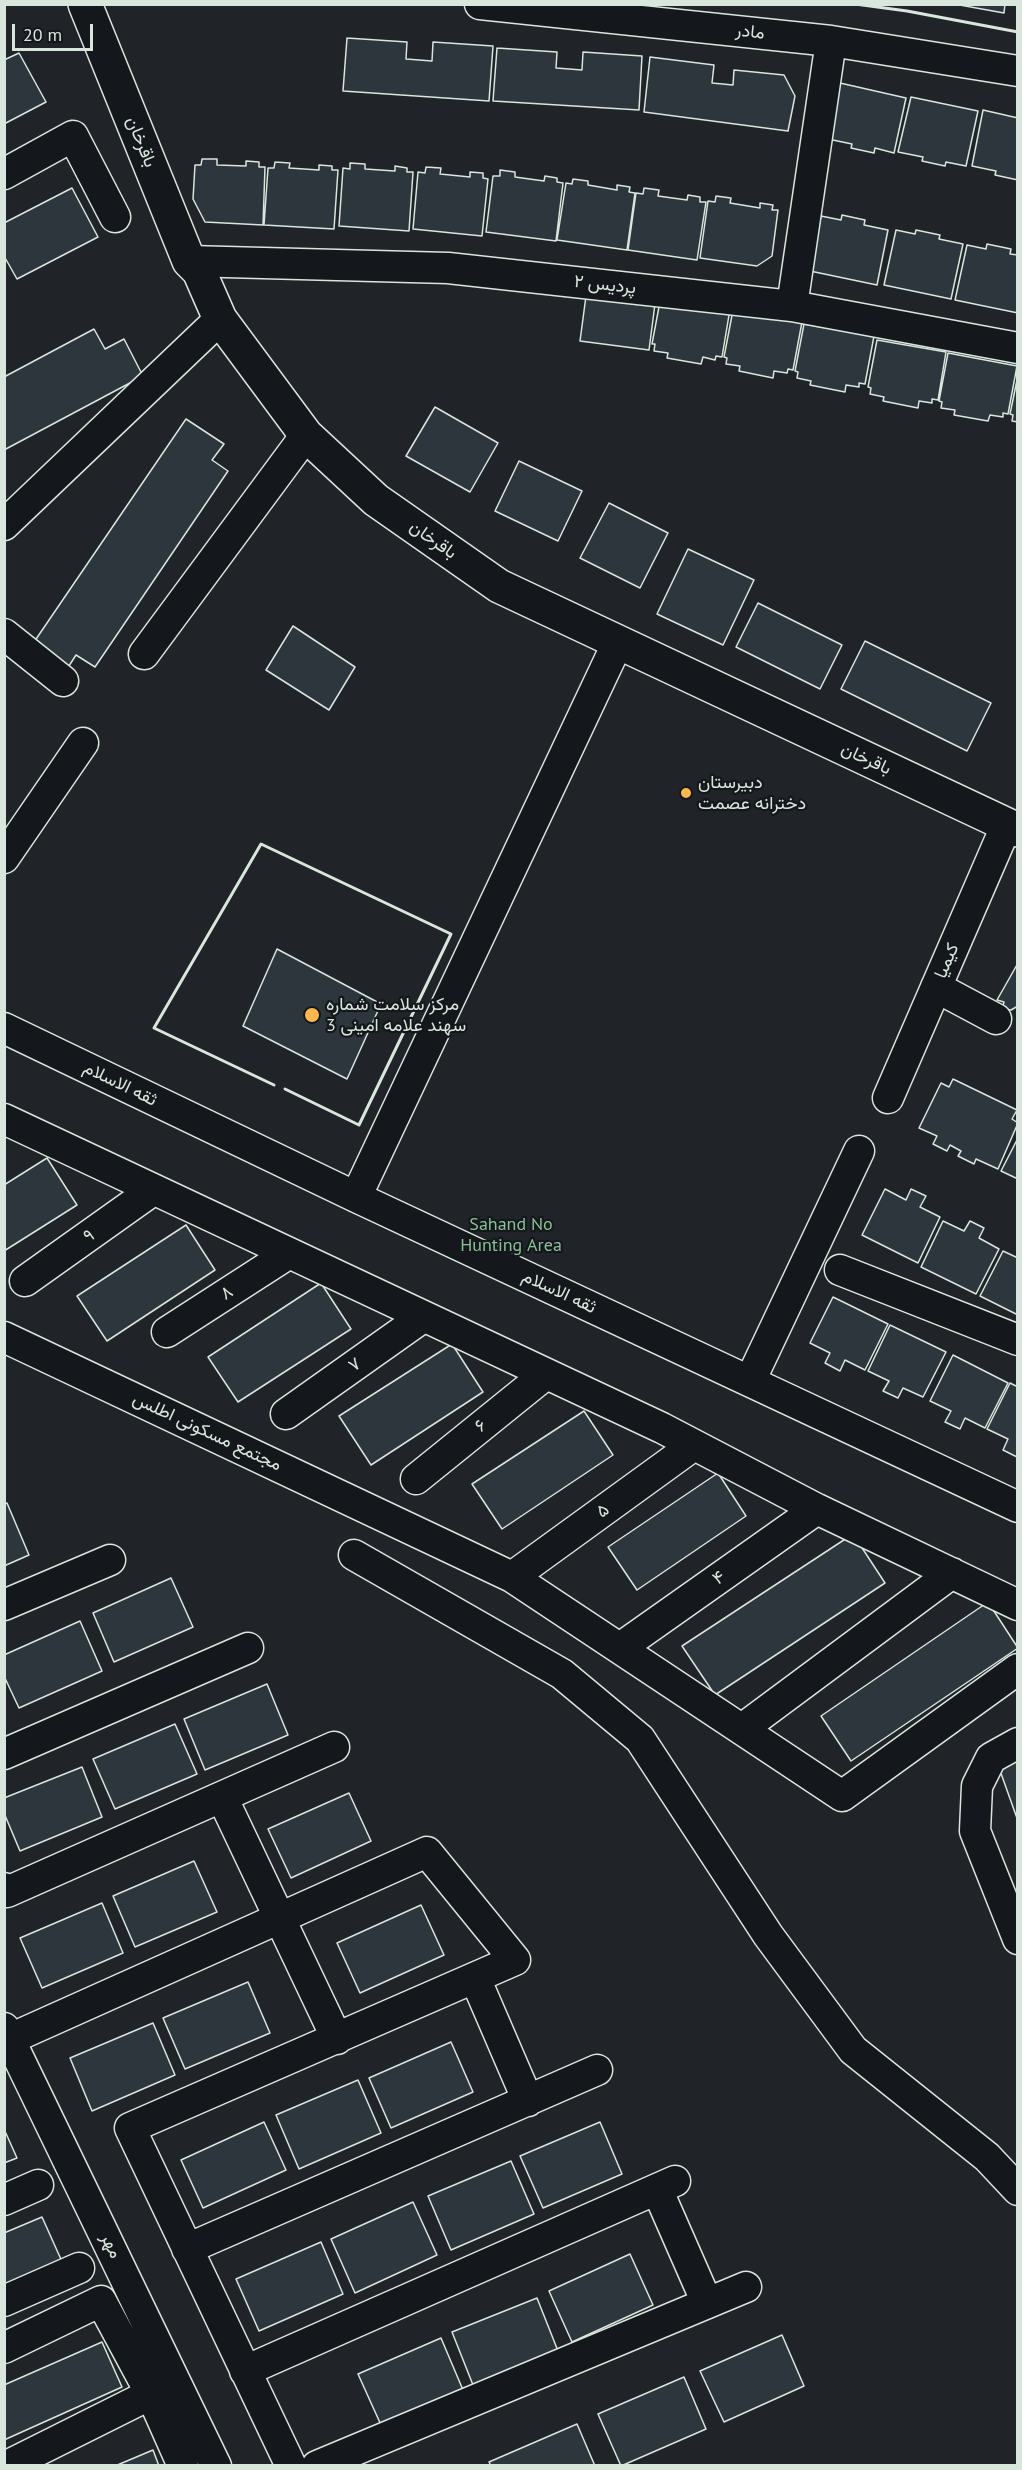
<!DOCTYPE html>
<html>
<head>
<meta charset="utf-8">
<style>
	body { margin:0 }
	#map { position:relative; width:1022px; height:2470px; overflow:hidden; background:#14181c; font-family:"PT Sans",sans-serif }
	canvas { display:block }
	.frame { position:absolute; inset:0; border:6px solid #d8e6dc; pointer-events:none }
	.scale { position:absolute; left:12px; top:24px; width:81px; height:27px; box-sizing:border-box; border:3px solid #d8e6dc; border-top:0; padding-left:8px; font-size:18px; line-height:21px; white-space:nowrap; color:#d8e6dc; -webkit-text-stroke:4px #14181c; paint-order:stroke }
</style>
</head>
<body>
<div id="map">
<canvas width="1022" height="2470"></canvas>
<div class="frame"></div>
<div class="scale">20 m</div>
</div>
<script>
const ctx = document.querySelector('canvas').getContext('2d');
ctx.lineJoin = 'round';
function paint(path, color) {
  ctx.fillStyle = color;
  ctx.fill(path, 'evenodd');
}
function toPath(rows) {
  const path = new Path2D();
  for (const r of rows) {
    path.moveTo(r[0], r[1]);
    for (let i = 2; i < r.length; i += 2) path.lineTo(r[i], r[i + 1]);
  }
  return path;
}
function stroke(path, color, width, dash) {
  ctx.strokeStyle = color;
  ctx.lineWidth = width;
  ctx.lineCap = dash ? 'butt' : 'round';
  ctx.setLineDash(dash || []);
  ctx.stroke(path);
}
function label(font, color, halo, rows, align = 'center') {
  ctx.font = font + ' "PT Sans",Vazirmatn,sans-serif';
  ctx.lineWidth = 4.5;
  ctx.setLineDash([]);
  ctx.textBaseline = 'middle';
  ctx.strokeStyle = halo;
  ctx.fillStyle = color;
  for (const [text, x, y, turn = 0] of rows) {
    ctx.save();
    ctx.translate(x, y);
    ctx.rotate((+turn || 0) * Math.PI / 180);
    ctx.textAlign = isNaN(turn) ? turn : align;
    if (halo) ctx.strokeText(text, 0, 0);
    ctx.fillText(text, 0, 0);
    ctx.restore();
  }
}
const green = toPath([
	[5,5,1017,5,1017,2465,5,2466,5,5]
]);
paint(green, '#202428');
stroke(green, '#939e99', 1.5);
const building = toPath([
	[954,4,1005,4,1004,13,954,4],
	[347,38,407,42,406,59,432,61,433,42,493,46,489,101,343,91,347,38],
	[497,48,557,52,556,68,582,70,583,52,642,56,639,110,493,101,497,48],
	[19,53,46,102,4,124,4,60,19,53],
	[650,57,714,65,712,83,733,85,734,70,784,75,795,96,788,131,644,112,650,57],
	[840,83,906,98,894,153,875,148,874,153,851,148,852,144,828,139,840,83],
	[911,97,978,111,966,166,946,162,945,166,922,161,923,157,898,152,911,97],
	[983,110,1018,118,1018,180,995,175,996,171,972,166,983,110],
	[202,159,217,159,217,165,246,166,246,161,259,162,259,167,265,167,263,225,205,222,193,199,195,165,201,165,202,159],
	[275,162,290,163,289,168,319,170,319,165,332,166,332,170,338,170,334,229,264,225,268,168,274,168,275,162],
	[350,163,365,164,365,169,395,171,395,166,407,168,407,172,413,172,409,231,339,226,343,168,350,169,350,163],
	[426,167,441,168,440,174,470,177,470,172,483,173,483,178,488,179,482,236,413,229,418,172,425,173,426,167],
	[500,170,515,172,515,177,544,181,545,176,557,178,557,182,563,183,556,241,486,232,493,176,500,176,500,170],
	[573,179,588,181,588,185,617,190,617,185,630,187,629,192,635,193,627,250,557,240,566,183,572,184,573,179],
	[72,188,98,237,17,279,4,256,4,223,72,188],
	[644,188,659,190,658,196,687,200,688,195,700,197,700,202,706,202,697,260,628,250,636,193,643,194,644,188],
	[716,196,731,198,730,203,760,208,760,203,773,205,772,210,778,210,772,256,757,266,700,258,708,201,715,202,716,196],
	[842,215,865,220,864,225,888,230,877,285,810,271,821,216,841,220,842,215],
	[896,230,915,234,916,230,940,235,939,239,963,244,951,299,884,285,896,230],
	[987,244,1011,249,1010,254,1018,255,1018,313,955,300,967,245,986,249,987,244],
	[586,296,655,304,649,350,580,341,586,296],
	[661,296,730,309,722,357,716,356,715,360,703,357,701,364,667,358,668,353,654,351,655,344,652,344,661,296],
	[733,310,802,322,793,370,788,369,787,373,774,371,773,378,739,371,740,366,726,364,727,358,724,357,733,310],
	[804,324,874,336,865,384,859,383,859,387,846,385,845,392,810,385,811,381,797,378,798,372,795,371,804,324],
	[94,329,105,349,124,339,143,376,4,450,4,377,94,329],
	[877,340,946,352,938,400,932,399,932,403,919,401,918,408,883,401,884,397,870,394,871,388,868,387,877,340],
	[948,353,1017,366,1008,414,1003,413,1003,417,990,415,988,421,954,415,955,410,941,408,942,402,939,401,948,353],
	[1018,375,1018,422,1012,421,1013,415,1010,414,1018,375],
	[435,407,498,443,470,492,406,456,435,407],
	[186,419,224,444,212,460,228,471,95,667,76,655,67,669,32,645,186,419],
	[519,461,582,491,558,541,495,511,519,461],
	[609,503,668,533,640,588,580,558,609,503],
	[688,549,754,580,723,645,657,614,688,549],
	[758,603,842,645,820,689,736,647,758,603],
	[293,626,355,667,329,710,266,670,293,626],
	[865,641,991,703,967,751,841,689,865,641],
	[277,949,381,1004,347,1079,243,1026,277,949],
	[1018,963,1018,1006,1011,1010,1002,1009,1004,1002,997,1000,1018,963],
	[953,1079,1017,1110,1012,1119,1018,1123,998,1169,976,1159,974,1164,958,1156,961,1151,950,1145,947,1151,933,1144,937,1136,919,1128,941,1083,949,1087,953,1079],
	[1018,1138,1018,1179,1001,1171,1018,1138],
	[47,1158,77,1205,4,1251,4,1185,47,1158],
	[885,1189,906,1200,911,1189,926,1196,920,1207,940,1217,918,1263,862,1235,885,1189],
	[943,1221,964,1231,970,1221,984,1228,979,1238,999,1249,976,1294,921,1267,943,1221],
	[186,1225,215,1270,107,1341,77,1296,186,1225],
	[1003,1251,1018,1258,1018,1315,980,1296,1003,1251],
	[321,1283,351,1329,238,1402,208,1357,321,1283],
	[833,1297,888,1324,865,1370,845,1360,840,1371,825,1363,830,1353,810,1343,833,1297],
	[890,1325,946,1352,923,1397,903,1388,898,1398,883,1391,889,1381,868,1371,890,1325],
	[452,1344,483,1392,371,1465,339,1416,452,1344],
	[953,1355,1008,1383,985,1428,965,1418,960,1429,945,1422,951,1411,930,1401,953,1355],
	[1010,1383,1018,1387,1017,1457,1003,1450,1008,1439,987,1429,1010,1383],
	[584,1411,613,1455,502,1529,472,1484,584,1411],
	[718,1473,746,1516,637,1590,608,1547,718,1473],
	[7,1503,29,1555,4,1566,4,1504,7,1503],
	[853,1534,885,1583,715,1695,682,1646,853,1534],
	[171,1578,193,1627,114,1662,93,1613,171,1578],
	[988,1602,1018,1648,851,1761,821,1716,988,1602],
	[80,1621,102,1671,19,1708,4,1676,4,1655,80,1621],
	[267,1684,288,1735,205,1770,184,1719,267,1684],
	[175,1724,197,1774,115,1809,93,1759,175,1724],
	[1018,1758,1018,1821,998,1765,1018,1758],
	[82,1767,102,1817,20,1851,4,1813,4,1798,82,1767],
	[349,1793,371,1841,291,1878,268,1829,349,1793],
	[194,1861,217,1912,135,1947,113,1896,194,1861],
	[102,1903,123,1953,42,1988,20,1938,102,1903],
	[421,1905,444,1955,360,1993,337,1943,421,1905],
	[248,1982,270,2033,185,2069,163,2018,248,1982],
	[153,2023,175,2075,92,2111,70,2058,153,2023],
	[451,2042,473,2092,391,2128,369,2078,451,2042],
	[358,2080,381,2133,299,2169,276,2115,358,2080],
	[264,2122,286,2170,203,2208,181,2160,264,2122],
	[600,2122,622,2174,543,2208,520,2156,600,2122],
	[4,2129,17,2158,4,2163,4,2129],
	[511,2161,534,2214,451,2250,428,2196,511,2161],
	[413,2202,437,2255,355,2293,331,2239,413,2202],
	[42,2217,64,2266,4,2292,4,2233,42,2217],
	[321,2242,343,2294,259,2331,236,2279,321,2242],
	[630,2254,653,2305,572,2342,549,2291,630,2254],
	[537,2298,558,2351,473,2385,452,2332,537,2298],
	[782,2335,804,2386,724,2422,700,2371,782,2335],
	[441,2338,463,2390,381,2425,358,2374,441,2338],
	[102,2342,122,2387,4,2440,4,2385,102,2342],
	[684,2377,706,2429,621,2466,598,2414,684,2377],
	[577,2424,595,2466,491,2466,489,2462,577,2424],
	[153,2450,159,2466,115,2466,153,2450]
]);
paint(building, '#2c363c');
stroke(building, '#d8e6dc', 1.5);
const minor = toPath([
	[480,4,831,41,1018,71],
	[4,174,73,136,115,217],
	[189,261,448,268,792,306,1018,348],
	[792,306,831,41],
	[4,525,220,319],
	[4,634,63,681],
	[144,654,306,435],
	[4,858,83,743],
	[936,987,996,1019],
	[4,1028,356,1197,1018,1507],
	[888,1098,1007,824],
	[4,1119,662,1428,817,1509,1018,1605],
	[356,1197,618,642],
	[840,1270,1018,1340],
	[25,1281,153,1190],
	[167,1332,288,1254],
	[4,1337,512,1577,842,1796,1018,1669],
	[750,1381,859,1151],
	[286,1414,423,1317],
	[416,1479,546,1374],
	[354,1555,562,1674,640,1739,768,1935,853,2050,987,2157,1018,2190],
	[512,1577,694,1445],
	[4,1605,110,1560],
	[620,1648,817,1509],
	[742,1729,952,1573],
	[1018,1743,991,1758,977,1786,975,1831,1018,1939],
	[4,1754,248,1648],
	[222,1797,337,2039],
	[4,1888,7,1892,334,1747],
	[475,1978,528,2101],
	[4,2028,216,2466],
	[10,2039,427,1852,515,1960,130,2128,291,2466],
	[657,2189,707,2303],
	[4,2200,38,2185],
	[187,2249,597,2070],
	[4,2301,79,2268],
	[4,2348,101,2301,151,2394,183,2466],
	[245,2371,675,2181],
	[7,2466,151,2394],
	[317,2466,746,2287]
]);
const major = toPath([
	[85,4,189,261,199,271,220,319,306,435,376,500,499,586,1018,830]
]);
stroke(minor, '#d8e6dc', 33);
stroke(major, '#d8e6dc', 36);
stroke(minor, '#14181c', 30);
stroke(major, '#14181c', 33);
stroke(toPath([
	[855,4,907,11,1018,32],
	[274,1085,154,1028,261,844,451,934,359,1125,285,1089]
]), '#d8e6dc', 3);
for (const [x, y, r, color] of [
	[686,793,6,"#ffb74d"],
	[312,1015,8,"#ffb74d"]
]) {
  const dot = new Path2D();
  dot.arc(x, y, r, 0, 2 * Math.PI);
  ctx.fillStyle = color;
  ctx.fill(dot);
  stroke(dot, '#14181c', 2);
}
label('18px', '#d8e6dc', '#14181c', [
	["مادر",750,32,6],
	["باقرخان",141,142,68],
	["پردیس ۲",605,285,6],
	["باقرخان",433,540,35],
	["باقرخان",866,759,25],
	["کیمیا",947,961,-67],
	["ثقه الاسلام",120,1084,26],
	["۹",89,1236,-35],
	["ثقه الاسلام",559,1292,25],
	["۸",227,1293,-33],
	["۷",355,1365,-35],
	["۶",481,1426,-39],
	["مجتمع مسکونی اطلس",207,1432,25],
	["۵",603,1511,-36],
	["۴",719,1578,-35],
	["مهر",111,2246,64]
]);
label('18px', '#d8e6dc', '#14181c', [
	["دبیرستان",698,783],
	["دخترانه عصمت",698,804],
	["مرکز سلامت شماره",326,1005],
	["3 سهند علامه امینی",326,1026]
], 'left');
label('18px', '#8ac095', '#14181c', [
	["Sahand No",511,1225],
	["Hunting Area",511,1246]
]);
</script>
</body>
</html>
